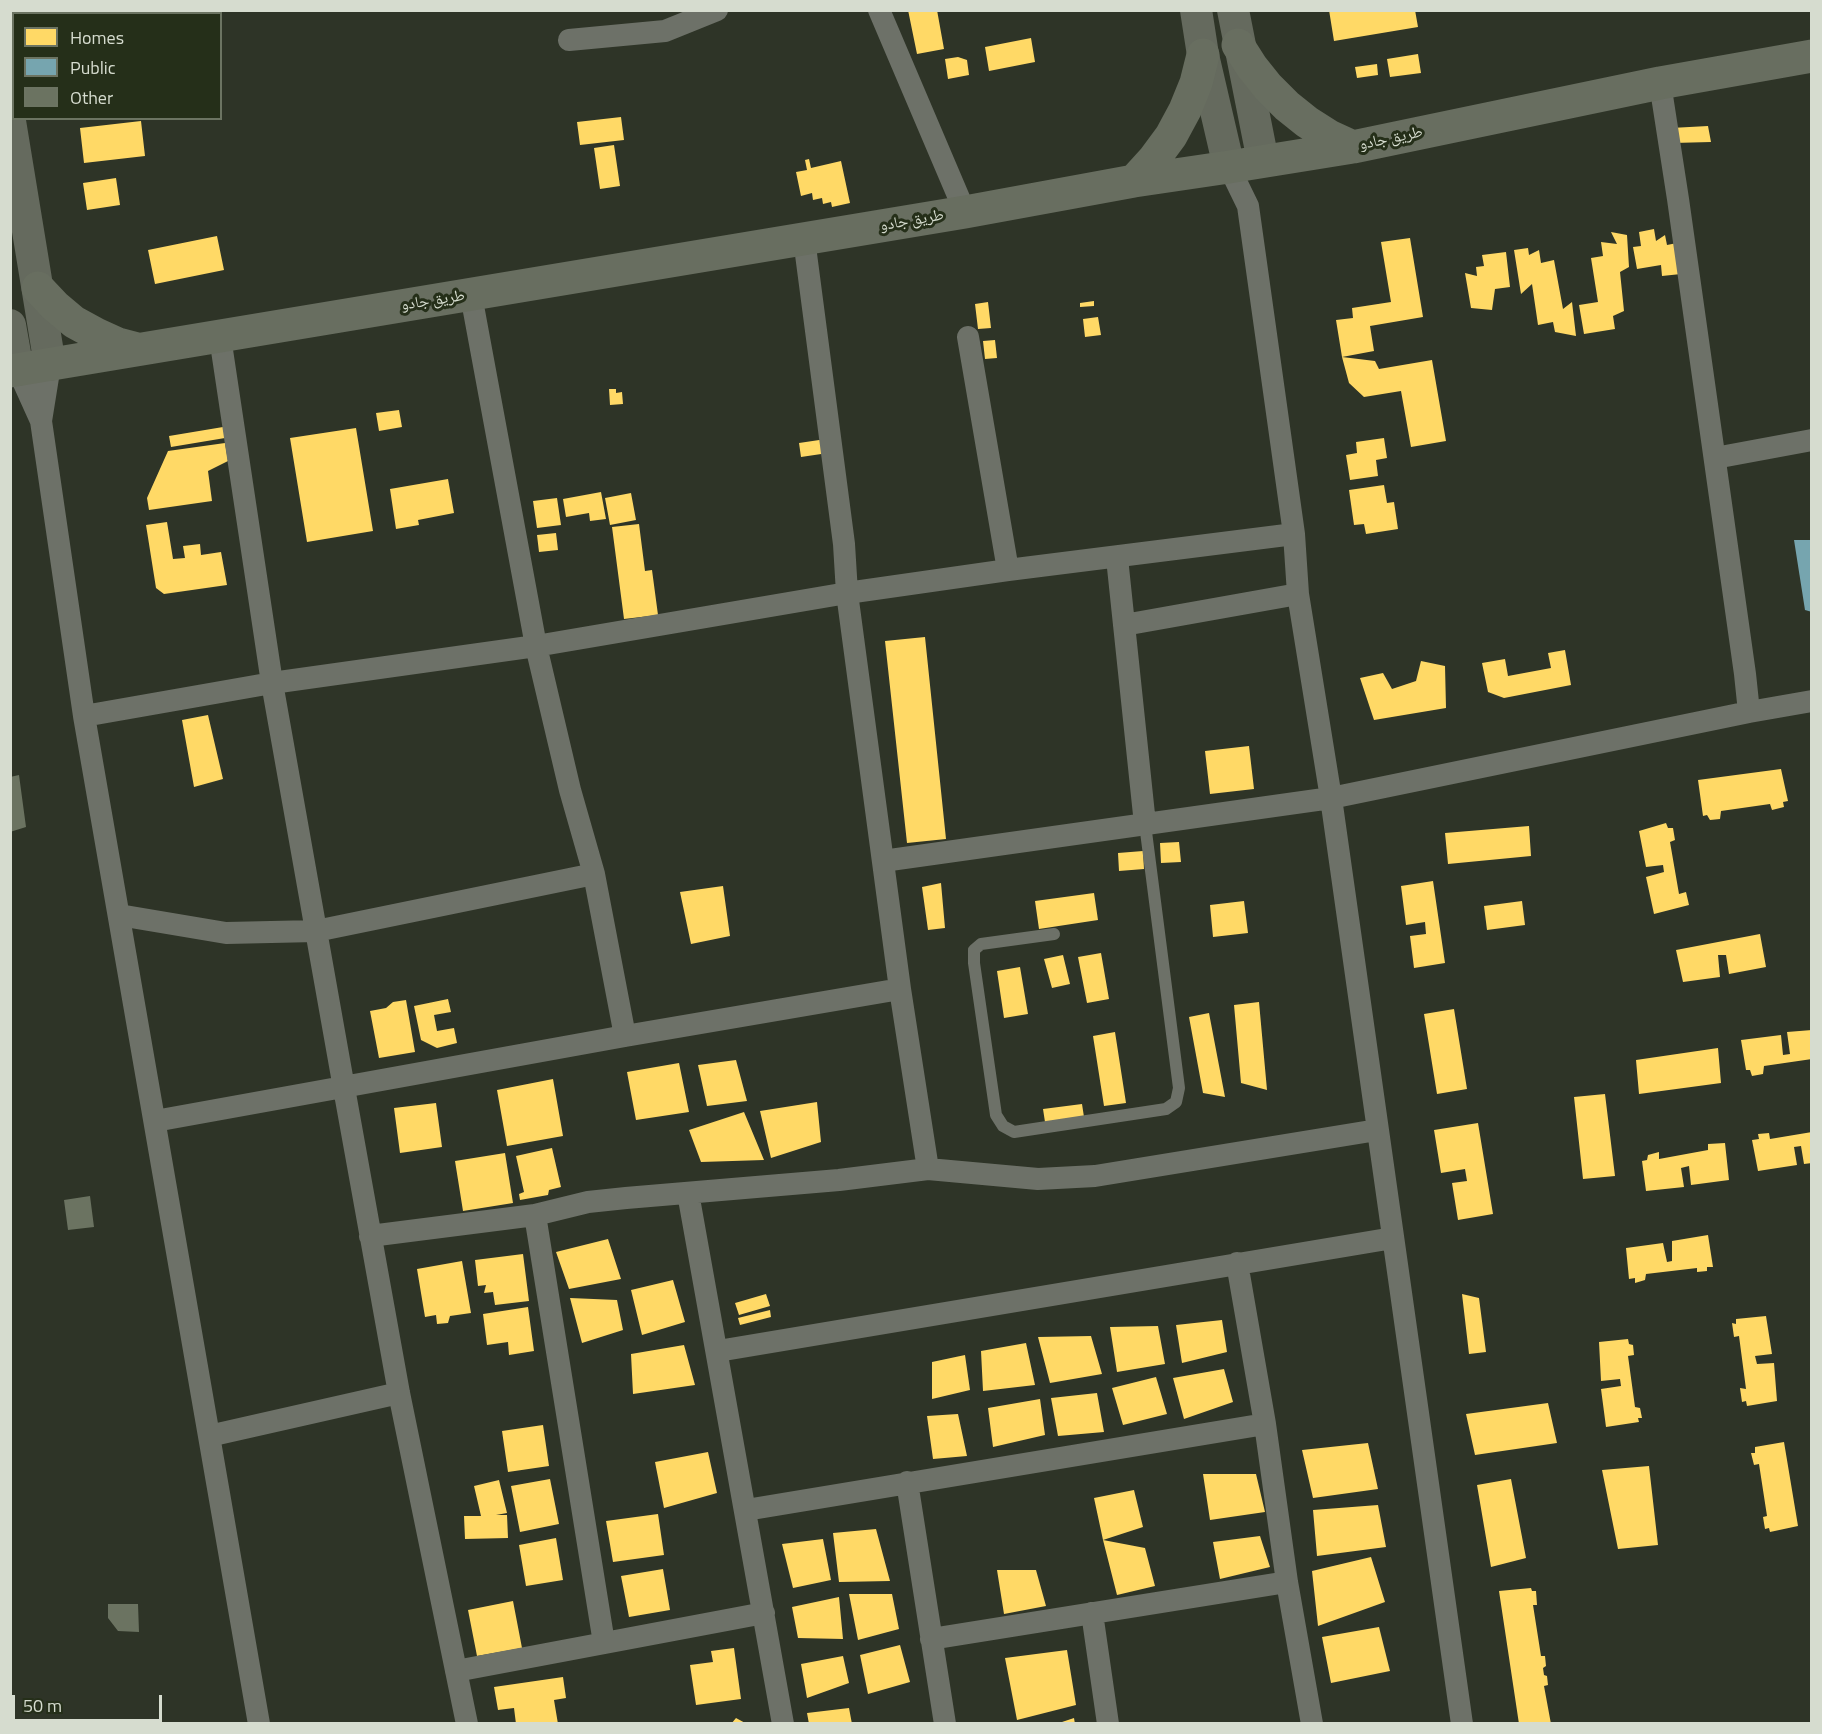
<!DOCTYPE html>
<html>
<head>
<meta charset="utf-8">
<style>
	body { margin:0 }
	#map { position:relative; width:1822px; height:1734px; overflow:hidden; background:#2e3427; font-family:"Titillium Web",sans-serif }
	canvas { display:block }
	.frame { position:absolute; inset:0; border:12px solid #d6dccf; pointer-events:none }
	.legend { position:absolute; left:12px; top:12px; width:210px; height:108px; box-sizing:border-box; background:#252f19; border:2px solid #6c7462; margin:0; padding:8px 10px; list-style:none; font-size:18px; color:#d6dccf }
	.legend li { display:flex; align-items:center; gap:12px; height:30px }
	.legend b { width:30px; border:2px solid #6c7462 }
	.scale { position:absolute; left:12px; top:1695px; width:150px; height:27px; box-sizing:border-box; border:3px solid #d6dccf; border-top:0; padding-left:8px; font-size:18px; line-height:21px; white-space:nowrap; color:#d6dccf; -webkit-text-stroke:4px #252f19; paint-order:stroke }
</style>
</head>
<body>
<div id="map">
<canvas width="1822" height="1734"></canvas>
<div class="frame"></div>
<ul class="legend">
<li><b style="height:16px;background:#ffd966"></b>Homes</li>
<li><b style="height:16px;background:#76a5af"></b>Public</li>
<li><b style="height:16px;background:#6b7361"></b>Other</li>
</ul>
<div class="scale">50 m</div>
</div>
<script>
const ctx = document.querySelector('canvas').getContext('2d');
ctx.lineJoin = 'round';
function paint(path, color) {
  ctx.fillStyle = color;
  ctx.fill(path, 'evenodd');
}
function toPath(rows) {
  const path = new Path2D();
  for (const r of rows) {
    path.moveTo(r[0], r[1]);
    for (let i = 2; i < r.length; i += 2) path.lineTo(r[i], r[i + 1]);
  }
  return path;
}
function stroke(path, color, width, dash) {
  ctx.strokeStyle = color;
  ctx.lineWidth = width;
  ctx.lineCap = dash ? 'butt' : 'round';
  ctx.setLineDash(dash || []);
  ctx.stroke(path);
}
function label(font, color, halo, rows, align = 'center') {
  ctx.font = font + ' "Titillium Web","Noto Naskh Arabic",sans-serif';
  ctx.lineWidth = 6;
  ctx.setLineDash([]);
  ctx.textBaseline = 'middle';
  ctx.strokeStyle = halo;
  ctx.fillStyle = color;
  for (const [text, x, y, turn = 0] of rows) {
    ctx.save();
    ctx.translate(x, y);
    ctx.rotate((+turn || 0) * Math.PI / 180);
    ctx.textAlign = isNaN(turn) ? turn : align;
    if (halo) ctx.strokeText(text, 0, 0);
    ctx.fillText(text, 0, 0);
    ctx.restore();
  }
}
paint(toPath([
	[908,10,937,10,944,49,917,54],
	[1329,10,1415,10,1418,27,1334,41],
	[1031,38,1035,62,989,71,985,47],
	[1418,54,1421,73,1390,77,1387,59],
	[958,57,967,60,969,75,948,79,945,59],
	[1377,64,1378,75,1357,78,1355,67],
	[621,117,624,140,580,145,577,122],
	[141,121,145,156,84,163,80,128],
	[1708,126,1711,142,1673,143,1671,128],
	[614,145,620,186,600,189,594,148],
	[809,159,811,168,841,161,850,203,832,207,831,202,823,204,822,198,813,200,812,193,801,196,796,172,807,170,805,160],
	[116,178,120,205,87,210,83,183],
	[1654,229,1656,241,1665,235,1667,245,1677,243,1681,274,1662,276,1661,265,1637,269,1633,247,1641,246,1639,232],
	[1611,232,1627,235,1629,267,1620,272,1624,311,1613,316,1615,329,1584,334,1579,305,1598,302,1591,258,1603,256,1601,242,1617,244],
	[217,236,224,270,155,284,148,250],
	[1410,238,1423,317,1370,326,1374,351,1342,357,1336,320,1353,318,1352,308,1391,302,1381,242],
	[1528,248,1529,255,1539,250,1541,263,1554,260,1563,309,1572,302,1576,336,1555,332,1553,322,1538,325,1532,284,1521,294,1514,250],
	[1506,252,1510,287,1495,289,1492,310,1471,308,1465,273,1477,276,1476,267,1484,266,1482,255],
	[1094,301,1094,306,1080,307,1080,303],
	[988,302,991,328,978,329,975,304],
	[1098,317,1101,335,1085,337,1083,319],
	[995,340,997,358,985,359,983,341],
	[1342,357,1375,361,1379,369,1432,360,1446,441,1411,447,1401,391,1364,397,1349,383],
	[609,389,616,389,616,393,622,392,623,404,610,405],
	[399,410,402,427,379,431,376,413],
	[223,427,225,438,171,447,169,436],
	[356,428,373,531,307,542,290,438],
	[1384,438,1387,458,1376,460,1378,476,1350,480,1346,455,1357,453,1356,442],
	[826,439,828,453,801,457,799,443],
	[225,443,228,461,208,471,212,501,149,510,147,498,168,451],
	[448,479,454,513,418,520,419,525,396,529,390,489],
	[1384,485,1387,503,1394,502,1398,529,1366,534,1364,524,1354,525,1349,490],
	[601,492,606,519,590,521,589,513,566,517,563,499],
	[631,493,636,520,610,525,605,498],
	[557,498,561,525,537,528,533,501],
	[167,522,173,559,185,558,183,546,200,544,201,555,221,552,227,585,164,594,156,588,146,525],
	[639,524,645,571,652,570,658,615,624,619,612,527],
	[556,533,558,550,539,552,537,535],
	[925,637,946,839,907,843,885,641],
	[1565,650,1571,685,1504,698,1488,692,1482,663,1505,659,1508,676,1551,668,1548,653],
	[1421,661,1445,666,1446,708,1374,720,1360,678,1383,673,1392,689,1416,681],
	[208,715,223,779,194,787,182,720],
	[1249,746,1254,789,1210,794,1205,751],
	[1781,769,1788,801,1783,802,1784,807,1772,810,1770,804,1721,811,1720,819,1710,820,1707,815,1703,816,1698,780],
	[1666,823,1668,828,1673,828,1675,840,1670,842,1679,894,1686,892,1689,905,1654,914,1646,877,1664,872,1663,865,1646,867,1639,831],
	[1529,826,1531,856,1448,864,1445,833],
	[1179,842,1181,862,1161,863,1160,843],
	[1143,851,1144,869,1119,871,1118,853],
	[1433,881,1445,963,1414,968,1410,936,1426,934,1425,922,1406,925,1401,886],
	[941,883,945,928,928,930,922,887],
	[723,886,730,936,691,944,680,892],
	[1094,893,1098,920,1039,929,1035,901],
	[1244,901,1248,933,1213,937,1210,905],
	[1522,901,1525,925,1487,930,1484,906],
	[1760,934,1766,967,1729,974,1726,955,1718,955,1720,977,1683,982,1676,950],
	[1101,953,1109,999,1087,1003,1078,957],
	[1063,955,1070,984,1052,988,1044,959],
	[1020,967,1028,1014,1004,1018,997,971],
	[448,999,451,1012,434,1015,437,1031,454,1028,457,1043,437,1048,421,1040,414,1006],
	[406,1000,415,1052,379,1058,370,1011,386,1008,393,1002],
	[1259,1002,1267,1090,1241,1083,1234,1005],
	[1454,1009,1467,1089,1437,1094,1424,1014],
	[1209,1013,1225,1097,1203,1093,1189,1017],
	[1812,1030,1812,1059,1764,1066,1763,1074,1752,1076,1750,1070,1746,1070,1741,1040,1781,1035,1783,1055,1790,1054,1787,1032],
	[1115,1032,1126,1103,1104,1106,1093,1036],
	[1718,1048,1721,1083,1639,1094,1636,1060],
	[736,1060,747,1101,707,1106,698,1065],
	[679,1063,689,1112,636,1120,627,1072],
	[553,1079,563,1136,507,1146,497,1090],
	[1605,1094,1615,1176,1583,1179,1574,1097],
	[817,1102,821,1142,771,1158,760,1111],
	[436,1103,442,1147,400,1153,394,1108],
	[1082,1104,1084,1117,1045,1122,1043,1109],
	[744,1112,764,1160,701,1162,689,1130],
	[1478,1123,1493,1214,1458,1220,1452,1183,1467,1181,1465,1169,1441,1173,1434,1130],
	[1812,1132,1812,1163,1804,1164,1801,1146,1794,1147,1797,1165,1758,1171,1752,1140,1759,1139,1758,1134,1769,1133,1770,1139],
	[1725,1143,1729,1180,1691,1185,1689,1166,1681,1168,1684,1187,1646,1191,1642,1161,1647,1160,1648,1155,1659,1152,1659,1159,1708,1150,1708,1144],
	[552,1148,561,1187,549,1190,548,1195,520,1200,519,1194,524,1192,516,1156],
	[505,1153,513,1203,463,1211,455,1161],
	[1708,1235,1713,1267,1707,1267,1707,1271,1697,1272,1697,1268,1646,1274,1645,1280,1635,1283,1635,1278,1629,1279,1626,1248,1663,1243,1667,1262,1672,1261,1672,1241],
	[608,1239,621,1279,569,1289,556,1252],
	[523,1254,529,1301,495,1305,493,1292,484,1293,486,1285,478,1286,475,1260],
	[462,1261,471,1313,450,1316,448,1323,437,1324,436,1315,425,1317,417,1269],
	[673,1280,685,1322,642,1335,631,1290],
	[766,1294,770,1306,739,1315,735,1303],
	[1462,1294,1479,1298,1486,1352,1469,1354],
	[570,1298,617,1300,623,1330,582,1343],
	[528,1307,534,1351,509,1355,508,1342,487,1345,483,1314],
	[770,1310,771,1317,740,1325,738,1318],
	[1766,1316,1772,1354,1755,1356,1757,1364,1774,1363,1777,1401,1747,1406,1746,1401,1742,1402,1740,1388,1746,1389,1739,1336,1734,1337,1732,1323,1736,1324,1736,1319],
	[1222,1320,1227,1352,1182,1363,1176,1325],
	[1158,1326,1165,1364,1117,1372,1110,1327],
	[1091,1336,1102,1374,1050,1383,1038,1337],
	[1628,1339,1629,1344,1633,1345,1634,1355,1628,1356,1635,1407,1640,1408,1642,1418,1638,1418,1639,1422,1606,1427,1601,1389,1621,1386,1620,1379,1601,1381,1599,1342],
	[1026,1343,1035,1385,983,1391,981,1351],
	[684,1345,695,1385,633,1394,631,1354],
	[965,1355,970,1390,932,1399,932,1362],
	[1224,1369,1233,1402,1184,1419,1173,1378],
	[1156,1377,1167,1414,1123,1425,1112,1388],
	[1097,1393,1104,1432,1058,1436,1051,1398],
	[1040,1399,1045,1435,993,1447,988,1408],
	[1548,1403,1557,1443,1475,1455,1466,1414],
	[958,1414,967,1456,933,1459,927,1416],
	[543,1425,549,1466,508,1472,502,1431],
	[1784,1442,1798,1526,1770,1532,1769,1528,1765,1529,1763,1517,1767,1516,1759,1464,1754,1465,1751,1453,1755,1453,1755,1447],
	[1368,1443,1378,1489,1313,1498,1302,1450],
	[708,1452,717,1493,664,1508,655,1462],
	[1649,1466,1658,1545,1618,1549,1602,1470],
	[1203,1474,1256,1474,1265,1512,1210,1520],
	[550,1479,559,1524,520,1532,511,1486],
	[1511,1479,1526,1558,1491,1567,1477,1485],
	[499,1480,507,1513,496,1515,507,1515,508,1538,465,1539,464,1516,481,1516,474,1486],
	[1134,1490,1143,1527,1103,1540,1094,1498],
	[1378,1505,1386,1547,1317,1556,1313,1510],
	[658,1514,664,1555,613,1562,606,1521],
	[876,1529,890,1581,839,1582,833,1533],
	[1260,1536,1270,1567,1220,1579,1213,1542],
	[556,1538,563,1580,526,1586,519,1545],
	[823,1539,831,1580,793,1588,782,1544],
	[1103,1540,1145,1548,1155,1586,1117,1595],
	[1371,1557,1385,1602,1318,1626,1312,1571],
	[663,1569,670,1610,629,1617,621,1576],
	[997,1570,1036,1570,1046,1606,1004,1614],
	[1531,1588,1532,1591,1536,1591,1537,1605,1533,1605,1541,1656,1545,1656,1546,1666,1543,1668,1544,1675,1547,1676,1548,1685,1544,1686,1551,1724,1519,1724,1499,1591],
	[849,1594,892,1594,899,1629,858,1640],
	[839,1597,843,1639,798,1638,792,1607],
	[513,1601,522,1648,477,1656,468,1610],
	[1379,1627,1390,1671,1331,1683,1322,1637],
	[900,1645,910,1682,868,1694,860,1655],
	[734,1648,741,1699,696,1705,690,1665,713,1662,711,1651],
	[1067,1650,1076,1705,1017,1720,1005,1658],
	[843,1656,849,1683,807,1698,801,1664],
	[563,1677,566,1698,554,1700,558,1724,516,1724,514,1708,498,1710,494,1687],
	[849,1708,852,1724,809,1724,807,1713],
	[736,1718,747,1724,731,1724],
	[1074,1718,1075,1724,1060,1724,1059,1723]
]), '#ffd966');
paint(toPath([
	[1794,540,1812,540,1812,612,1805,610]
]), '#76a5af');
paint(toPath([
	[19,775,26,827,10,832,10,777],
	[90,1196,94,1227,68,1230,64,1200],
	[108,1604,138,1604,139,1632,118,1631,108,1618]
]), '#6b7361');
stroke(toPath([
	[1054,934,981,944,974,950,974,963,996,1115,1003,1126,1014,1132,1166,1109,1176,1102,1179,1088,1145,824]
]), '#6d7168', 12);
stroke(toPath([
	[130,10,131,14],
	[879,10,965,212],
	[569,40,665,31,717,10],
	[1229,167,1248,206,1294,534,1298,594,1331,798,1462,1724],
	[804,239,844,544,847,593,900,989,928,1169],
	[471,295,536,646,570,790,594,874,625,1036],
	[220,337,272,683,344,1088,399,1393,467,1724],
	[968,337,1008,570],
	[18,370,41,421,84,716,259,1724],
	[41,421,50,365],
	[1715,458,1812,440],
	[1117,558,1145,824],
	[1124,625,1298,594],
	[1749,712,1812,701],
	[84,716,272,683,536,646,847,593,1008,570,1294,534],
	[883,861,1331,798,1749,712,1745,674,1678,199,1660,83],
	[119,915,226,933,316,931,594,874],
	[155,1121,625,1036,900,989],
	[688,1193,783,1724],
	[535,1215,604,1643],
	[370,1236,535,1215,588,1202,626,1198,839,1180,928,1169,1038,1179,1095,1176,1377,1130],
	[1237,1263,1265,1424,1287,1582,1312,1724],
	[718,1351,1393,1238],
	[209,1436,399,1393],
	[907,1482,945,1724],
	[746,1510,1265,1424],
	[1092,1613,1108,1724],
	[931,1639,1287,1582],
	[456,1671,764,1613]
]), '#6d7168', 22);
stroke(toPath([
	[1196,10,1203,55,1229,167],
	[1233,10,1263,161],
	[10,121,50,365],
	[10,325,18,370]
]), '#656a5e', 32);
stroke(toPath([
	[1238,45,1252,67,1268,87,1287,106,1307,122,1329,136,1353,147],
	[1134,181,1154,159,1171,136,1185,110,1196,83,1203,55],
	[38,288,55,306,74,322,96,334,118,344,137,349],
	[10,371,965,212,1134,181,1229,167,1353,147,1660,83,1812,56]
]), '#686e60', 33);
label('16px', '#d6dccf', '#252f19', [
	["طريق جادو",1391,139,-12],
	["طريق جادو",912,221,-10],
	["طريق جادو",433,301,-9]
]);
</script>
</body>
</html>
